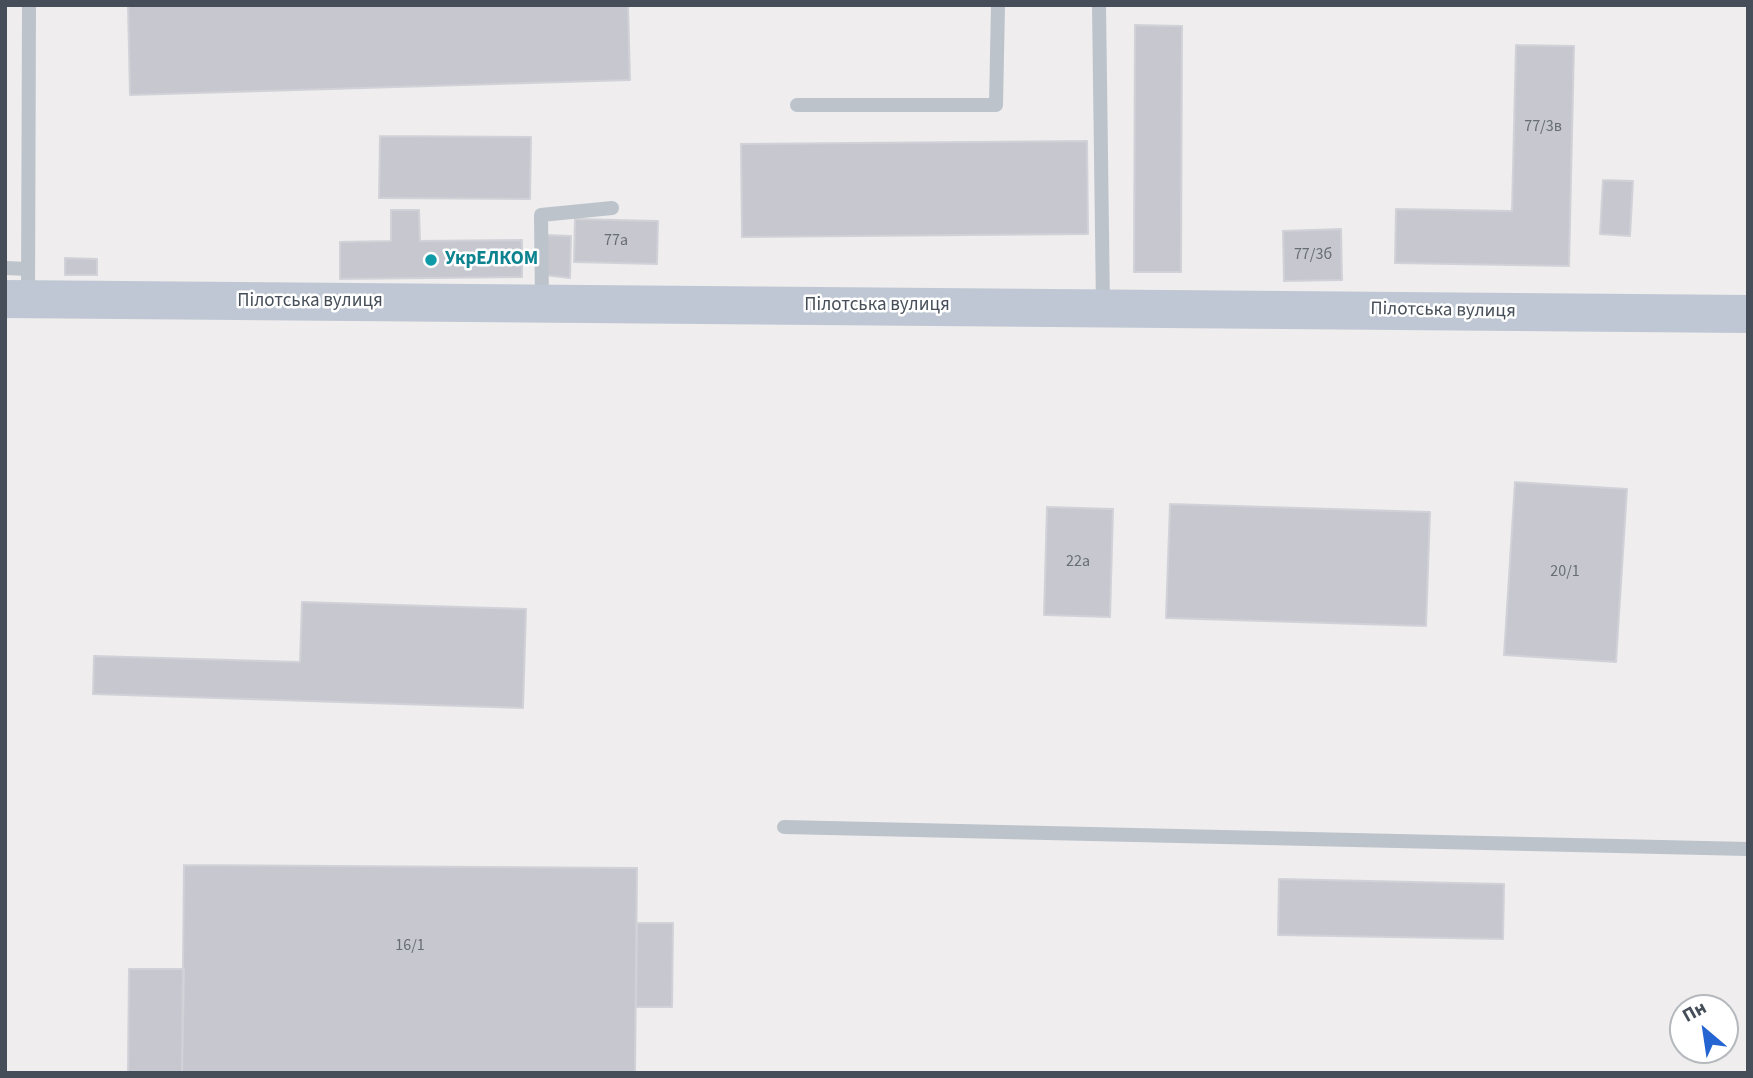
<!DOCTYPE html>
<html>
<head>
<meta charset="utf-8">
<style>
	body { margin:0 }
	#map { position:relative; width:1753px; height:1078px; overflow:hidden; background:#efeded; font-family:"Source Sans 3",sans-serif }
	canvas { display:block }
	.frame { position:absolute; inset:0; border:7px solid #464f59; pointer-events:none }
	.north { position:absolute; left:1669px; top:994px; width:70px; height:70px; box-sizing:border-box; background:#fff; border:2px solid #b5b9bd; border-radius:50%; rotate:331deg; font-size:19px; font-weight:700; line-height:28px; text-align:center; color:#464f59 }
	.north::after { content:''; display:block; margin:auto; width:24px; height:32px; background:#2465d2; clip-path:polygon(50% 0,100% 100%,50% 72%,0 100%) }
</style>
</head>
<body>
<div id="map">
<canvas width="1753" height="1078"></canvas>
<div class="frame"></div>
<div class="north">Пн</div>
</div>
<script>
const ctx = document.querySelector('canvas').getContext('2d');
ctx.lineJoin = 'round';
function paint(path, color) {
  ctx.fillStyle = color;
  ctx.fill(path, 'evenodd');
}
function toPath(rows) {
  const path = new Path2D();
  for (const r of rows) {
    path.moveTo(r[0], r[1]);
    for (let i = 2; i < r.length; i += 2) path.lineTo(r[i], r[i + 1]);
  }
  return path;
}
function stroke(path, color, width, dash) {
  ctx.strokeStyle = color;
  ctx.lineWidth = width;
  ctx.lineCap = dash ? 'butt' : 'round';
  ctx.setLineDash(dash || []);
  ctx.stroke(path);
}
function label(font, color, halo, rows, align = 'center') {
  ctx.font = font + ' "Source Sans 3",sans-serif';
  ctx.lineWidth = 5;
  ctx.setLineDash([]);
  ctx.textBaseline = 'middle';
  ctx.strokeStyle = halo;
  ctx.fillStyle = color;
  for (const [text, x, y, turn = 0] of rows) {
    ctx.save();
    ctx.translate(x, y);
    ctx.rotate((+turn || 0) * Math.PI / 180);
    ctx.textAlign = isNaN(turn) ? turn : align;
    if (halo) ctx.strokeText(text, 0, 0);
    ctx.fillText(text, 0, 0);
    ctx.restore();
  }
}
const building = toPath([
	[128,5,628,5,630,80,130,95,128,5],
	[1135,25,1182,26,1181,272,1134,272,1135,25],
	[1516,45,1574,46,1569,266,1395,263,1396,209,1512,211,1516,45],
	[380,136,531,137,530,199,379,198,380,136],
	[1087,141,1088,234,742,237,741,144,1087,141],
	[1603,180,1633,181,1630,236,1600,234,1603,180],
	[391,210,419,210,420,241,522,240,522,277,340,279,340,242,391,241,391,210],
	[575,219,658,221,657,264,574,262,575,219],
	[1341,229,1342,280,1284,281,1283,231,1341,229],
	[545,235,571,236,570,278,544,275,545,235],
	[65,258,97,259,97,275,65,275,65,258],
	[1515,482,1627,489,1616,662,1504,655,1515,482],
	[1170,504,1430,512,1426,626,1166,618,1170,504],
	[1047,507,1113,509,1110,617,1044,615,1047,507],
	[302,602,526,609,523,708,93,694,94,656,300,662,302,602],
	[184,865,637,868,635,1073,182,1073,184,865],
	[1279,879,1504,884,1503,939,1278,935,1279,879],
	[637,923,673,923,672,1007,636,1007,637,923],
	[129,969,184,969,182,1073,128,1073,129,969]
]);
paint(building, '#c7c8cf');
stroke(building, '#d1d2d8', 2);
stroke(toPath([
	[1099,5,1103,307],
	[797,105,996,105,998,5],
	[5,268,28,269],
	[28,298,29,5],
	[542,303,541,215,612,208],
	[784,827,1748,849]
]), '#bcc3cb', 14);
stroke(toPath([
	[5,299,1748,314]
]), '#bec7d3', 38);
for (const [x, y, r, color] of [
	[431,260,7,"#0f9aa8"]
]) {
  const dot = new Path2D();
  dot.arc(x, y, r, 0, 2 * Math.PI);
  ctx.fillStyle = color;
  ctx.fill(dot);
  stroke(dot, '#fff', 2.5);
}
label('16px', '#666d76', null, [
	["77/3в",1543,127],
	["77а",616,241],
	["77/3б",1313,255],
	["22а",1078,562],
	["20/1",1565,572],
	["16/1",410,946]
]);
label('bold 19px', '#0d838f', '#fff', [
	["УкрЕЛКОМ",445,260]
], 'left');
label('19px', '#464f59', '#fff', [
	["Пілотська вулиця",310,302],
	["Пілотська вулиця",877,306],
	["Пілотська вулиця",1443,311,1]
]);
</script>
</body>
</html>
